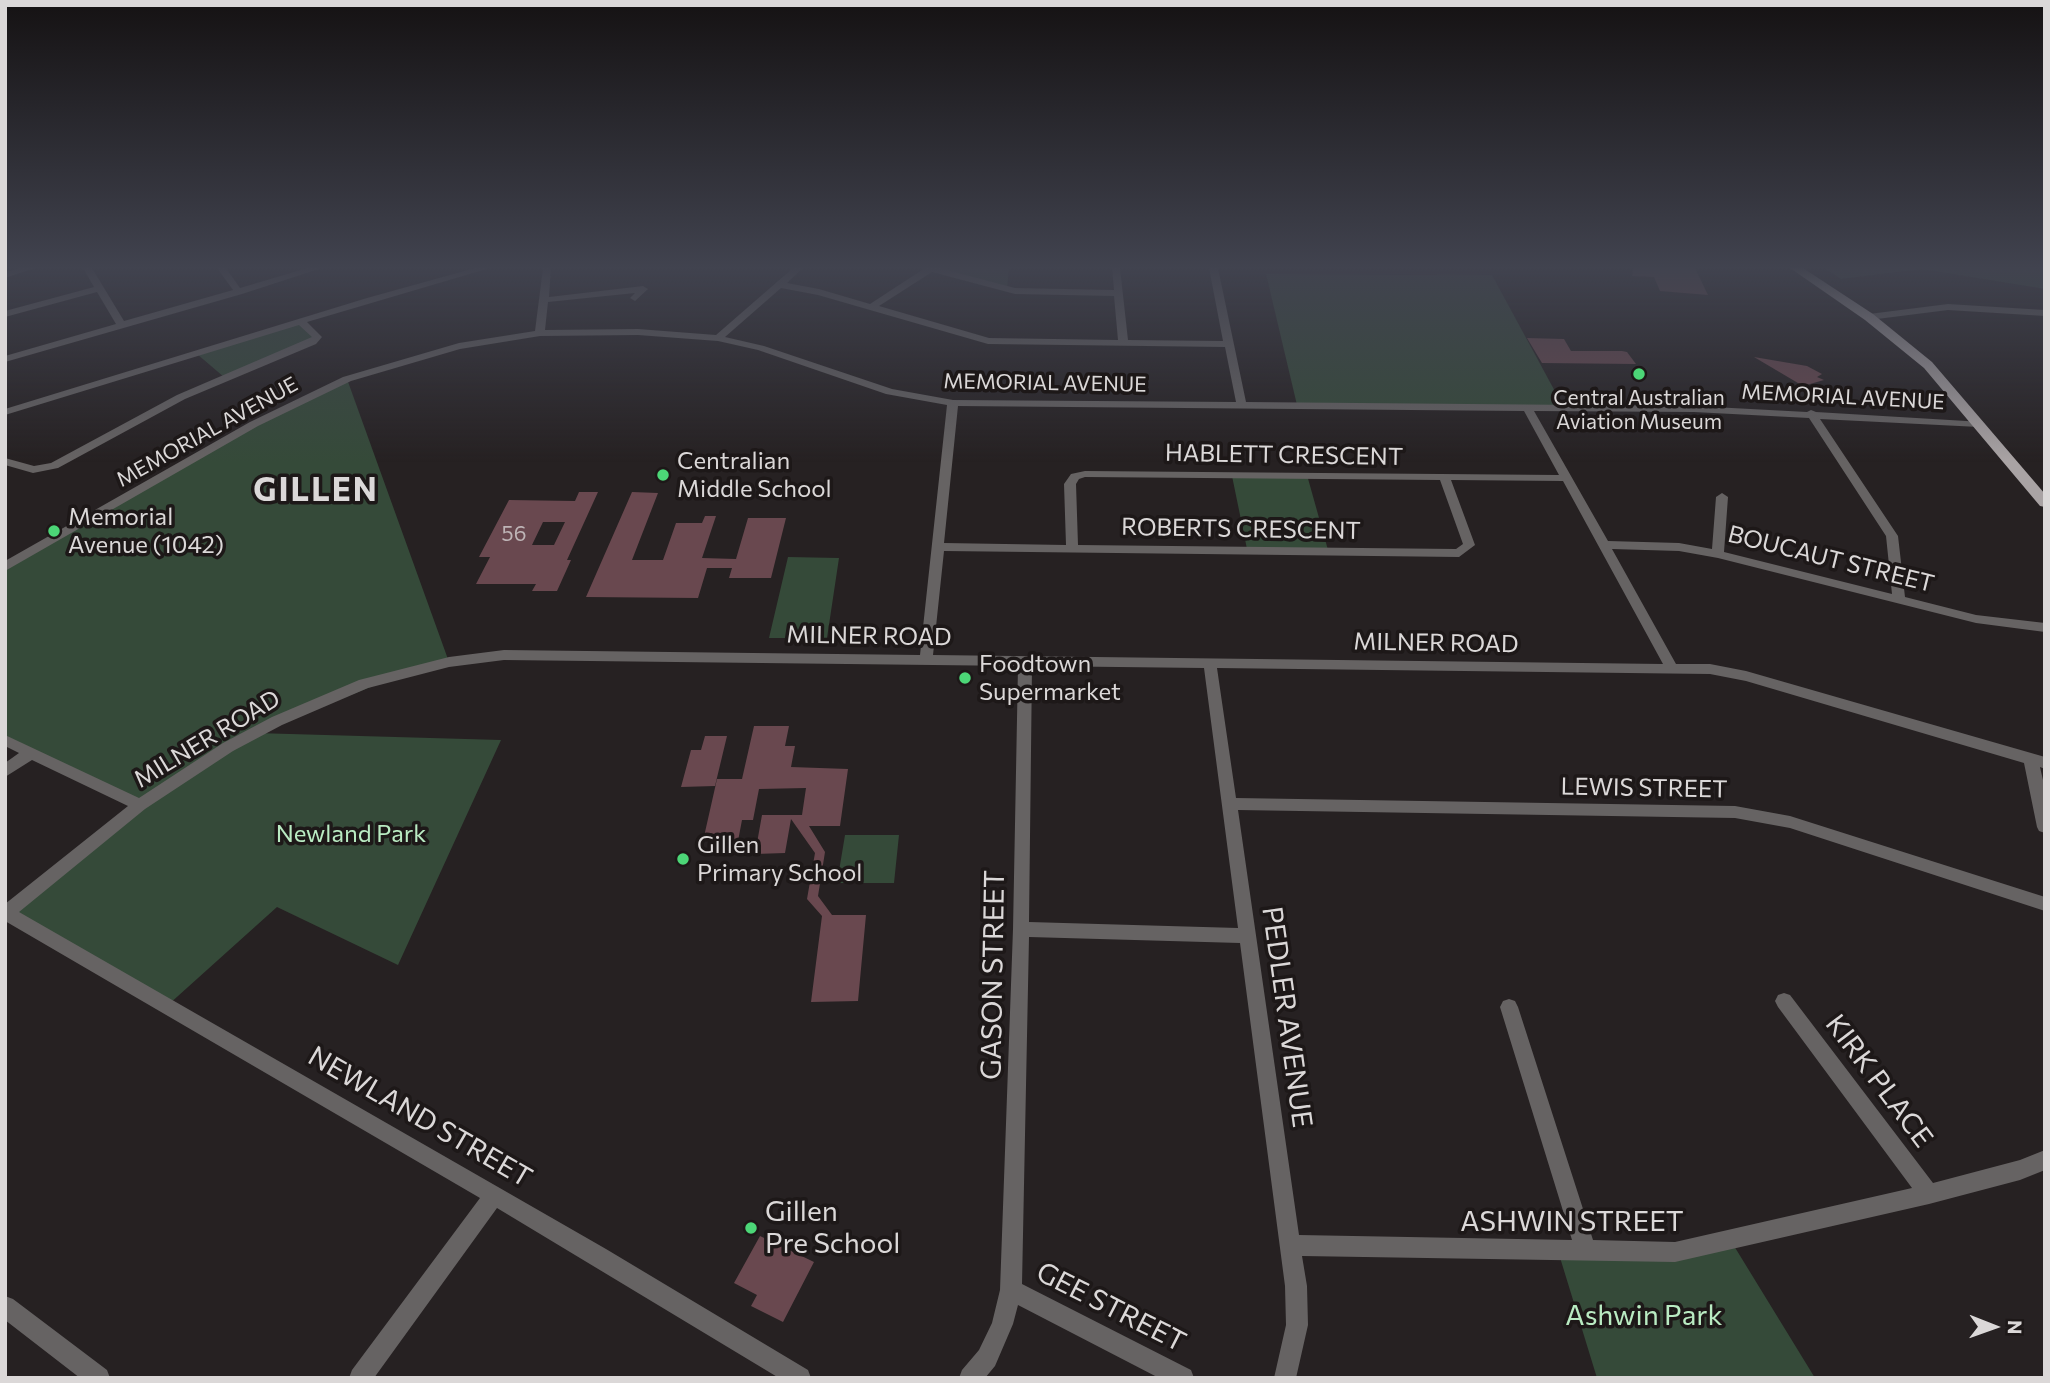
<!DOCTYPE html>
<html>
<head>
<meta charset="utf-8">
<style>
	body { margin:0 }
	#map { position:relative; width:2050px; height:1383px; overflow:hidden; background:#262122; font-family:Commissioner,sans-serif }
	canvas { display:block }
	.frame { position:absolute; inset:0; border:7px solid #dbd8d8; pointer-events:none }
	.north { position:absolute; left:1959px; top:1292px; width:70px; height:70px; -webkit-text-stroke:5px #1d1818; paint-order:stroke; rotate:91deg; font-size:19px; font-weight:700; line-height:28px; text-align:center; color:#dbd8d8 }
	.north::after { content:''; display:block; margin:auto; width:24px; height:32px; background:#dbd8d8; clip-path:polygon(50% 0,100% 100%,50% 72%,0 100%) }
</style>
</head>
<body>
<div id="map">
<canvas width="2050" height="1383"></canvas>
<div class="frame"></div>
<div class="north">N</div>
</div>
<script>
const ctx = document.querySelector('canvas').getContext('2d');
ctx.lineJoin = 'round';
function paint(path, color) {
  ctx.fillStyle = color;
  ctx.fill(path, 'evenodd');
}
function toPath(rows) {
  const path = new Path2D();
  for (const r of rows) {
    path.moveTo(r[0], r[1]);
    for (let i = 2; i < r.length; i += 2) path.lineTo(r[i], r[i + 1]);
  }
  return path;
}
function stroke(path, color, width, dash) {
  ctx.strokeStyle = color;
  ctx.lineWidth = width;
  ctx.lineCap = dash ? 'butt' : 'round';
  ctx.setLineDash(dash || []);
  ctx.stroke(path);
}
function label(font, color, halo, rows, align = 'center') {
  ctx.font = font + ' Commissioner,sans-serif';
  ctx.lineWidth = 7;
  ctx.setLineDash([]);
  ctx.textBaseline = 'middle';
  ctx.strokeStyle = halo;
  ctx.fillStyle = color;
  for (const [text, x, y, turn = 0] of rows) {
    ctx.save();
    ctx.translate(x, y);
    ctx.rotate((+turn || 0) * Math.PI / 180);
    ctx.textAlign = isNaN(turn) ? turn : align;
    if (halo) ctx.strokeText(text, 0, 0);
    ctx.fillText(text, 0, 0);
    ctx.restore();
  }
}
paint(toPath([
	[932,268,1009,268,1007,290],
	[1824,268,2045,268,2045,289,1922,269,1841,279],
	[1266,274,1492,275,1564,408,1297,405],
	[302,323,317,337,224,377,197,354],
	[347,379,449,662,411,671,255,733,501,740,398,965,277,907,168,1005,6,913,140,805,5,740,5,567,254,424],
	[1307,475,1328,550,1247,549,1232,476],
	[788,557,839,558,827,638,769,638],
	[845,835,899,835,894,883,837,883],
	[1731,1241,1815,1378,1597,1378,1558,1251]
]), '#354a39');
paint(toPath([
	[1633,268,1695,268,1708,295,1660,291,1654,277,1632,276],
	[1527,338,1564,339,1571,351,1622,351,1627,352,1636,364,1542,363],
	[1754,357,1807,366,1822,374,1817,377,1824,380,1803,386],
	[579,492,598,492,567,560,571,560,557,591,532,591,536,584,476,584,490,557,479,557,509,500,575,501],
	[543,522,565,522,554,545,532,545],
	[632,492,658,493,632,560,663,560,676,523,702,523,705,516,716,516,702,558,736,559,748,518,786,518,771,578,729,578,732,568,707,568,698,598,586,597],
	[754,726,789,726,785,746,795,746,791,767,848,769,840,826,809,826,825,852,818,896,832,915,866,915,858,1001,811,1002,822,916,807,899,815,853,791,819,785,853,755,854,762,815,802,815,806,788,759,789,753,820,742,820,738,841,703,841,717,779,742,779],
	[705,736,727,736,715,786,681,787,691,750,701,750],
	[760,1236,814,1262,783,1322,751,1306,757,1295,734,1283]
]), '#69484f');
paint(toPath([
	[20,268,35,268,5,278,5,272,20,268],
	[83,268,92,268,124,321,233,290,217,268,226,268,240,288,307,268,322,268,242,294,5,362,5,356,116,324,97,292,5,317,5,311,94,287,83,268],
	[475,268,490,268,307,322,322,337,316,344,185,399,58,468,33,473,5,465,5,458,34,466,51,463,177,395,312,337,299,325,5,415,5,409,367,298,475,268],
	[543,268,551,268,549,297,643,286,648,289,635,301,630,298,635,293,548,302,545,330,638,329,716,335,793,268,803,268,787,283,819,289,870,304,925,268,939,268,1015,288,1114,290,1112,268,1120,268,1128,340,1223,341,1209,268,1218,268,1246,402,1694,406,1807,412,1811,410,1816,412,1983,422,1983,426,1979,427,1820,419,1898,536,1905,597,1976,615,2045,623,2045,632,1976,623,1718,558,1679,551,1612,549,1676,664,1710,664,1746,671,2045,757,2045,769,2040,767,2045,789,2045,833,2039,831,2037,827,2024,763,1746,681,1710,674,1217,668,1236,798,1735,806,1790,816,2045,897,2045,911,1790,828,1735,818,1238,810,1299,1235,1572,1240,1500,1007,1503,1001,1509,999,1515,1001,1518,1007,1593,1240,1675,1242,1912,1188,1778,1007,1775,1001,1778,995,1784,993,1790,995,1933,1183,2020,1160,2045,1150,2045,1170,2020,1180,1929,1204,1675,1262,1302,1256,1307,1286,1308,1325,1296,1378,1274,1378,1286,1325,1285,1286,1240,943,1029,937,1022,1284,1191,1370,1194,1378,1159,1378,1018,1305,1013,1324,995,1366,985,1378,959,1378,962,1370,979,1350,992,1323,1000,1290,1013,929,1018,666,504,660,449,667,368,688,282,725,233,751,145,809,19,912,606,1249,808,1370,811,1378,779,1378,497,1208,374,1378,349,1378,352,1370,480,1198,5,921,5,904,128,806,32,760,5,777,5,763,19,753,5,746,5,735,139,798,223,743,272,717,359,680,449,657,504,650,920,655,947,405,886,394,758,350,718,341,638,335,540,336,460,349,351,381,258,426,5,571,5,561,250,422,343,377,459,343,535,331,543,268],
	[932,272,1015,294,1114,296,1118,340,989,338,879,306,932,272],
	[781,288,818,295,988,344,1225,347,1236,402,953,400,892,389,764,346,725,337,781,288],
	[958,406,1524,411,1559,475,1085,471,1071,474,1064,484,1066,545,944,543,958,406],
	[1534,411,1694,412,1809,418,1886,536,1892,594,1724,552,1728,497,1722,493,1716,497,1712,549,1679,543,1608,541,1534,411],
	[1085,477,1440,480,1463,544,1456,549,1078,545,1076,484,1079,479,1085,477],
	[1451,480,1563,481,1663,664,933,655,944,551,1459,557,1475,545,1451,480],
	[1032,666,1204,668,1238,928,1029,922,1032,666],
	[1948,304,2045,310,2045,316,1948,310,1869,320,1864,317,1869,314,1948,304],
	[5,1296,13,1299,107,1370,110,1378,80,1378,5,1320,5,1296]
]), '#666363');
paint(toPath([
	[1790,268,1803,268,1873,314,1932,362,2045,494,2045,507,2040,506,1924,368,1865,320,1790,268]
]), '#a9a3a4');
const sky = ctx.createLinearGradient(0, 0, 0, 462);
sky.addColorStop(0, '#151213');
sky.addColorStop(0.58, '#41434f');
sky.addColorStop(1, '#41434f00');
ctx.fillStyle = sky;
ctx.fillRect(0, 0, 2050, 462);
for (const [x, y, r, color] of [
	[1639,374,7,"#4cd677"],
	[663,475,7,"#4cd677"],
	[54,531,7,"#4cd677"],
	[965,678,7,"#4cd677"],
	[683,859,7,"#4cd677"],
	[751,1228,7,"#4cd677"]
]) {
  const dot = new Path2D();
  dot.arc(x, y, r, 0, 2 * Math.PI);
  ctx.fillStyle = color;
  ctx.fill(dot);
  stroke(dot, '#1d1818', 2.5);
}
label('21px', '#dbd8d8', '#1d1818', [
	["MEMORIAL AVENUE",1045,383,1],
	["MEMORIAL AVENUE",1843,397,3],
	["MEMORIAL AVENUE",207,432,-29]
]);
label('21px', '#dbd8d8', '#1d1818', [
	["Central Australian",1639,398],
	["Aviation Museum",1639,422]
]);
label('21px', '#beb4b6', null, [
	["56",514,534]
]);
label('24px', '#dbd8d8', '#1d1818', [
	["HABLETT CRESCENT",1284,455,1],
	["ROBERTS CRESCENT",1241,529,1],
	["BOUCAUT STREET",1831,559,14],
	["MILNER ROAD",869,636,1],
	["MILNER ROAD",1436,643,1],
	["MILNER ROAD",207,739,-31],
	["LEWIS STREET",1644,788,1]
]);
label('24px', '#dbd8d8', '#1d1818', [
	["Centralian",677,461],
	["Middle School",677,489],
	["Memorial",68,517],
	["Avenue (1042)",68,545],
	["Foodtown",979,664],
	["Supermarket",979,692],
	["Gillen",697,845],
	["Primary School",697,873]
], 'left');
label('24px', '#b9ebc2', '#1d1818', [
	["Newland Park",351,834]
]);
label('28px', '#dbd8d8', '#1d1818', [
	["GASON STREET",993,975,-89],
	["PEDLER AVENUE",1287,1017,82],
	["KIRK PLACE",1879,1081,53],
	["NEWLAND STREET",420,1117,30],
	["ASHWIN STREET",1572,1222],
	["GEE STREET",1111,1307,27]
]);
label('28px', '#dbd8d8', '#1d1818', [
	["Gillen",765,1212],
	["Pre School",765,1244]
], 'left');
label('28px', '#b9ebc2', '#1d1818', [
	["Ashwin Park",1644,1316]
]);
ctx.letterSpacing = '2px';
label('bold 32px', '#dbd8d8', '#1d1818', [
	["GILLEN",316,490]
]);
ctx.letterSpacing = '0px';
</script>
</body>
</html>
